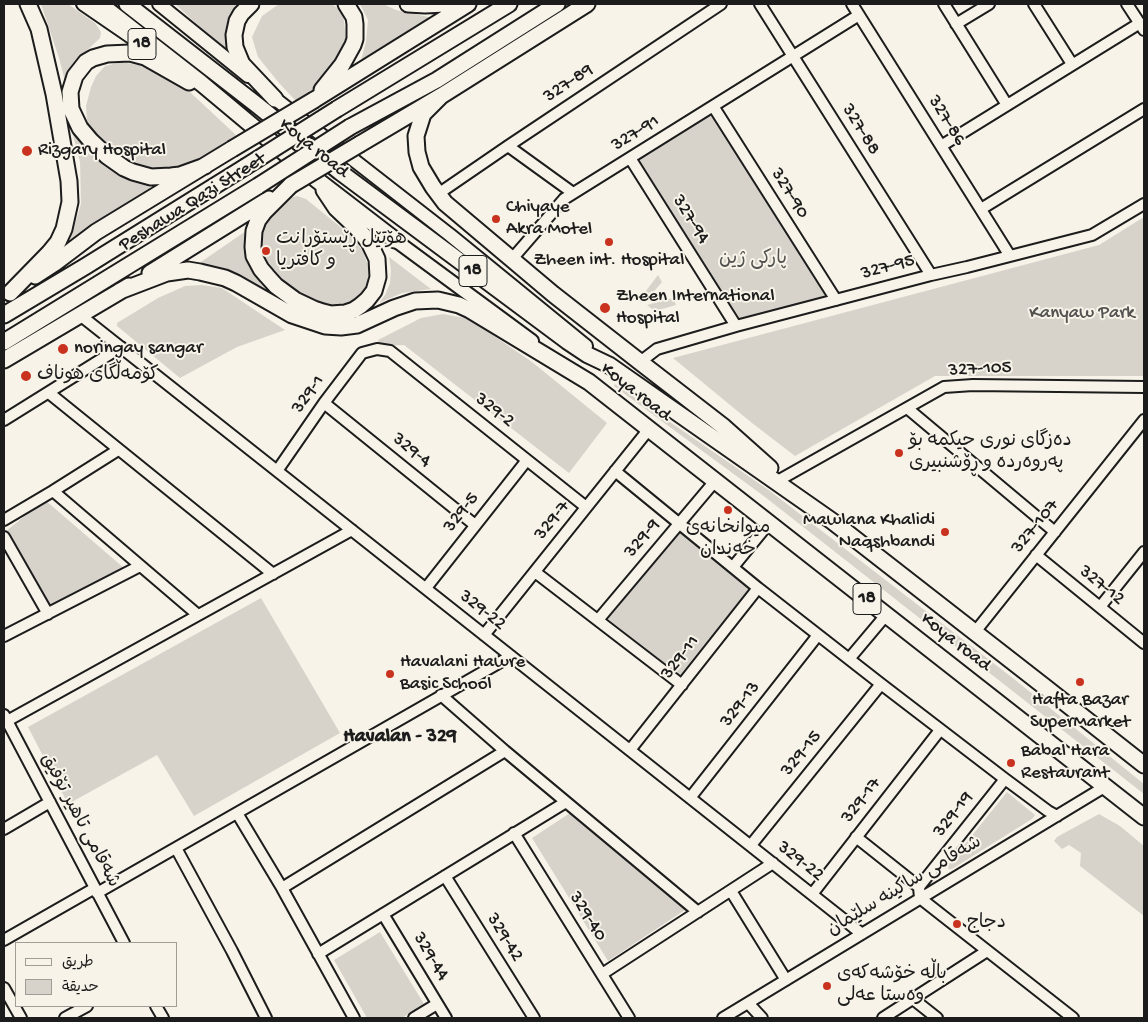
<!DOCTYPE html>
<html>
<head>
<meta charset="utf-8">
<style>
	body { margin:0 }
	#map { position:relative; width:1148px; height:1022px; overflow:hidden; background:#f7f3e8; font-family:"Gochi Hand","Playpen Sans Arabic",sans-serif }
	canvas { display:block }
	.frame { position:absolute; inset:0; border:5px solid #1c1c1c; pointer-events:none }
	.legend { position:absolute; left:15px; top:942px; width:162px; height:65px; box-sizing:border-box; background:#f7f3e8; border:1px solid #9f9d96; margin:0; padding:6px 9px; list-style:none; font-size:15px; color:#1c1c1c }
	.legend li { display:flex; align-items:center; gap:10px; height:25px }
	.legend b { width:25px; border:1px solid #9f9d96 }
</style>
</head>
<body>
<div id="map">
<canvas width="1148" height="1022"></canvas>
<div class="frame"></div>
<ul class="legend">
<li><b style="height:6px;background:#f7f3e8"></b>طريق</li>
<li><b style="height:14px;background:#d7d3cb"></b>حديقة</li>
</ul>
</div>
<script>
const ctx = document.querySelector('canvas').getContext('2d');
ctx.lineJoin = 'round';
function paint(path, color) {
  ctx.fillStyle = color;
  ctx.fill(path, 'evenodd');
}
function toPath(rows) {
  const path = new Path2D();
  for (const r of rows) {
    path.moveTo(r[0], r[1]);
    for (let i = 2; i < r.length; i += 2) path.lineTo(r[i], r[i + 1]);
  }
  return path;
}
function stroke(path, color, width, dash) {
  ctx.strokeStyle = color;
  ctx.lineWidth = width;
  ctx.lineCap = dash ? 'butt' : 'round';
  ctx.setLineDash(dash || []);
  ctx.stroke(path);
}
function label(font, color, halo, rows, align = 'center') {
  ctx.font = font + ' "Gochi Hand","Playpen Sans Arabic",sans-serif';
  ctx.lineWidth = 4;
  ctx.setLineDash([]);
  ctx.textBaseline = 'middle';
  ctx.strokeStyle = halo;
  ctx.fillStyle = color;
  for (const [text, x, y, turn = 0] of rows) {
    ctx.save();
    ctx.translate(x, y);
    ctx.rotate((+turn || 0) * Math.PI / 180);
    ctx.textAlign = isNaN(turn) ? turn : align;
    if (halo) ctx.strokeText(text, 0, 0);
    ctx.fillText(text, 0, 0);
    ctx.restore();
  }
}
paint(toPath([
	[41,4,68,4,95,23,101,32,100,38,79,58,71,73,67,89,59,58],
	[175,4,241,4,233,13,226,34,228,53],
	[279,4,332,4,343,12,346,40,339,57,322,84,296,101,279,83,258,57,252,37,262,16],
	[359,4,383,4,396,10,433,18,361,60,366,42,368,20,361,6],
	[121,62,145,66,177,80,236,135,199,159,178,169,163,172,136,167,109,152,93,136,87,121,86,106,91,87,96,76,105,66],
	[712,110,830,296,737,320,635,159],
	[71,127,106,163,153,189,70,240,81,204,80,162],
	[297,196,306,199,338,225,351,236,363,251,368,266,369,275,367,285,363,292,357,298,350,302,336,305,326,304,312,300,292,288,278,276,267,260,264,253,262,242,263,233,265,225,275,212,284,203,290,198],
	[1144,217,1144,376,935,376,795,456,752,423,673,358,1099,245],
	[249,229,246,251,249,263,260,280,271,293,232,272,198,264],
	[389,257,431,289,402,293,379,303,385,295,390,283,391,270],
	[658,275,662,282,646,301,641,303,639,300],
	[202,285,222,288,285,330,237,347,180,378,117,326,117,323,158,298,185,286],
	[673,298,676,305,655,311,647,305],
	[443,314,465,318,481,327,532,362,607,423,569,473,404,345,380,346,378,340,421,318],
	[615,384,770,491,1014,679,1144,784,1144,794,765,497,614,386],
	[45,500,124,568,48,609,6,531],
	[680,530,749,589,680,675,608,619],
	[261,598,340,733,194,816,157,755,68,804,28,727],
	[1007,792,1035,815,1032,819,952,869,948,869,949,864],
	[570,813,691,906,608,961,532,838],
	[1099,814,1120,826,1144,846,1144,916,1080,866,1081,853,1069,845,1062,849,1054,841,1057,837],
	[380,932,424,1004,402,1018,367,1018,334,960]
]), '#d7d3cb');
const minor = toPath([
	[760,4,931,275],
	[852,4,1010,256],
	[944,4,1007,105],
	[1034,4,1072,64],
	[1127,4,1144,30],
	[956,24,989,4],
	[713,106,836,300],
	[508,146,573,193],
	[941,146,1140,23],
	[630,158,736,326],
	[438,194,508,146,721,4],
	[981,209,1144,109],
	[512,259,564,199,859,15],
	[80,315,862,934],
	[640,362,657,349,736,326,931,275,967,267,1092,235,1144,204],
	[49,393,273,574],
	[324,403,475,525],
	[907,408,1055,532],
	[4,420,121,347],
	[277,471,324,403,362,353,377,349,390,351,586,507],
	[615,471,758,588,881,684,1005,779,1048,811,1057,816],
	[781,479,944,387,973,385,1144,387],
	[53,491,198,615],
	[4,520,53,491,118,450],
	[4,537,48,614],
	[1036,555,1144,643],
	[733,567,769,523],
	[535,572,682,685],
	[426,588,527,460],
	[1100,607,1144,552],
	[598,620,715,481],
	[975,632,1144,420],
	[484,635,649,429],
	[4,636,140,566],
	[849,659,886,615],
	[441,695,505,751,698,912],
	[4,715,124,943],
	[7,721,352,530],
	[630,750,758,588],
	[1005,779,919,887,920,898,1073,1018],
	[690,798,818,635],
	[237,813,282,888,354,1018],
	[4,829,50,802],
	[514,833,629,1018],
	[856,837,919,887],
	[751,845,881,684],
	[176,848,232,951,266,1018],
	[445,876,534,1018],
	[282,888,505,751],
	[731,891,786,980],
	[97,893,511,656],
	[813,893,940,730],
	[383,914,446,1018],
	[4,940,95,888],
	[318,954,566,802],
	[602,974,773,863],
	[4,988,21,1018],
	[913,999,937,1018],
	[748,1003,762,1018],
	[156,1006,163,1018],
	[65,1018,87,1006],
	[414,1018,437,1004],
	[723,1018,1106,786],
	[883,1018,987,951]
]);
const major = toPath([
	[83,4,134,39],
	[159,4,248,76],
	[269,94,450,235,586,346],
	[395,240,532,341]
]);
const highway = toPath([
	[100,4,201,83,317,180,395,240],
	[127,4,257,105,340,172,567,341,588,355,609,365,832,521,1045,687,1144,765],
	[251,4,241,14,237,21,234,35,235,47,242,64,275,99],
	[408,4,425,5,445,4],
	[189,82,145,57,130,53,107,54,93,58,86,62,75,76,70,92,71,109,80,128,91,141,107,156,124,168,133,172,151,177,171,176,180,175,205,166],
	[322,90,342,65,353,45,355,39,355,24,354,17,346,4],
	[441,96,423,114,416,136,417,152,421,167,433,187,445,203,553,294,640,362,724,427,770,468],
	[314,100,468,4],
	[337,109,509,4],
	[350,127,437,80,557,4],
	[360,144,441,96,587,4],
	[291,185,264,212,258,220,254,231,253,247,254,256,261,269,267,276,276,286,295,300,314,309,323,312,331,314,345,313,354,310,360,306,367,300,374,291,378,277,377,259,369,242,356,227,336,208,324,190],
	[150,273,269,199],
	[35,276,55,263,96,232,232,149],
	[120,291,167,273,188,270,200,272,225,278,236,283,292,315,325,326,341,327,357,325,394,308,415,301,438,300,459,305,470,310,589,382,1144,817],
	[10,293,49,253,58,242,64,229,70,202,69,181,54,94,39,29,28,4],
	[4,315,86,266,245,167],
	[4,342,258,186],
	[4,360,129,286]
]);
stroke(minor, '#1c1c1c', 14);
stroke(major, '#1c1c1c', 16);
stroke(highway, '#1c1c1c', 19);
stroke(minor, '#f7f3e8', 10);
stroke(major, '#f7f3e8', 12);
stroke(highway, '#f7f3e8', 15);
const highwayBridge = toPath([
	[232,149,314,100],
	[245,167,337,109],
	[291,185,360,144],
	[258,186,350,127]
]);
stroke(highwayBridge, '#1c1c1c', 19, []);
stroke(highwayBridge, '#f7f3e8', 15);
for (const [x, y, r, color] of [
	[27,151,6,"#c8321e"],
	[496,219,5,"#c8321e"],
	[609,242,5,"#c8321e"],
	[266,251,5,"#c8321e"],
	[605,308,6,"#c8321e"],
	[63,349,6,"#c8321e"],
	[26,376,6,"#c8321e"],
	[899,453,5,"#c8321e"],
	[728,510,5,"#c8321e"],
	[945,532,5,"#c8321e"],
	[390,674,5,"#c8321e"],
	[1080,682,5,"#c8321e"],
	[1011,763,5,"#c8321e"],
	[957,924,5,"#c8321e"],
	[827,986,5,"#c8321e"]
]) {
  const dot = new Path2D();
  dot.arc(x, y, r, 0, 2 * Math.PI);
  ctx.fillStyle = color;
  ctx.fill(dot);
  stroke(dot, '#f7f3e8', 2);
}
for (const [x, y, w] of [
	[142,44,28],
	[473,271,28],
	[867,599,28]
]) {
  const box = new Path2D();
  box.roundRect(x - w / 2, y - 15.5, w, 31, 4);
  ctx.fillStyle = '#f7f3e8';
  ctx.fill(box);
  stroke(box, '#1c1c1c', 1);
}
label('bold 18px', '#1c1c1c', null, [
	["18",142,44],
	["18",473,271],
	["18",867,599]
]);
label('19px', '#1c1c1c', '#f7f3e8', [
	["327-89",569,84,-34],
	["327-86",946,121,58],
	["327-88",860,130,58],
	["327-91",636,134,-32],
	["Koya road",313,149,39],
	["327-90",789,194,58],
	["Peshawa Qazi Street",193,203,-32],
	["327-94",690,220,58],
	["327-95",888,268,-15],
	["327-105",980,370,-3],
	["Koya road",635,393,38],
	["329-1",309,395,-54],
	["329-2",494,411,38],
	["329-4",411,451,39],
	["329-5",462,513,-52],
	["329-7",553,521,-51],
	["327-107",1036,527,-51],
	["329-9",643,539,-50],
	["327-12",1101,586,39],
	["329-22",482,611,38],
	["Koya road",955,643,38],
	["329-11",681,658,-52],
	["329-13",741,705,-52],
	["329-15",802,754,-51],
	["329-17",862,801,-52],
	["329-19",954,815,-52],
	["شەقامی تاهیر تۆفیق",79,821,62],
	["329-22",800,862,38],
	["شەقامی ساکینە سلێمان",905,887,-31],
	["329-40",587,917,58],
	["329-42",504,938,58],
	["329-44",430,957,59]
]);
label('19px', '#1c1c1c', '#f7f3e8', [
	["Rizgary Hospital",38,151],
	["Chiyaye",506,208],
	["Akra Motel",506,230],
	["هۆتێل ڕێستۆرانت",276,240],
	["و کافتریا",276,262],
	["Zheen int. Hospital",609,261,"center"],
	["Zheen International",616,297],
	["Hospital",616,319],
	["noringay sangar",74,349],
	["کۆمەڵگای هوناف",37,376],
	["دەزگای نوری حیکمە بۆ",909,442],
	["پەروەردە و ڕۆشنبیری",909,464],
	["Mawlana Khalidi",935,521,"right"],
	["Naqshbandi",935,543,"right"],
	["میوانخانەی",728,529,"center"],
	["خەندان",728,551,"center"],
	["Havalani Hawre",400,663],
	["Basic School",400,685],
	["Hafta Bazar",1080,701,"center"],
	["SuperMarket",1080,723,"center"],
	["Babal Hara",1021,752],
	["Restaurant",1021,774],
	["دجاج",967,924],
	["باڵە خۆشەکەی",837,975],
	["وەستا عەلی",837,997]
], 'left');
label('19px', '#545351', '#f7f3e8', [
	["پارکی ژین",753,260],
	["Kanyaw Park",1082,314]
]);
label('bold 20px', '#1c1c1c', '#f7f3e8', [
	["Havalan - 329",400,738]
]);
</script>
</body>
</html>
